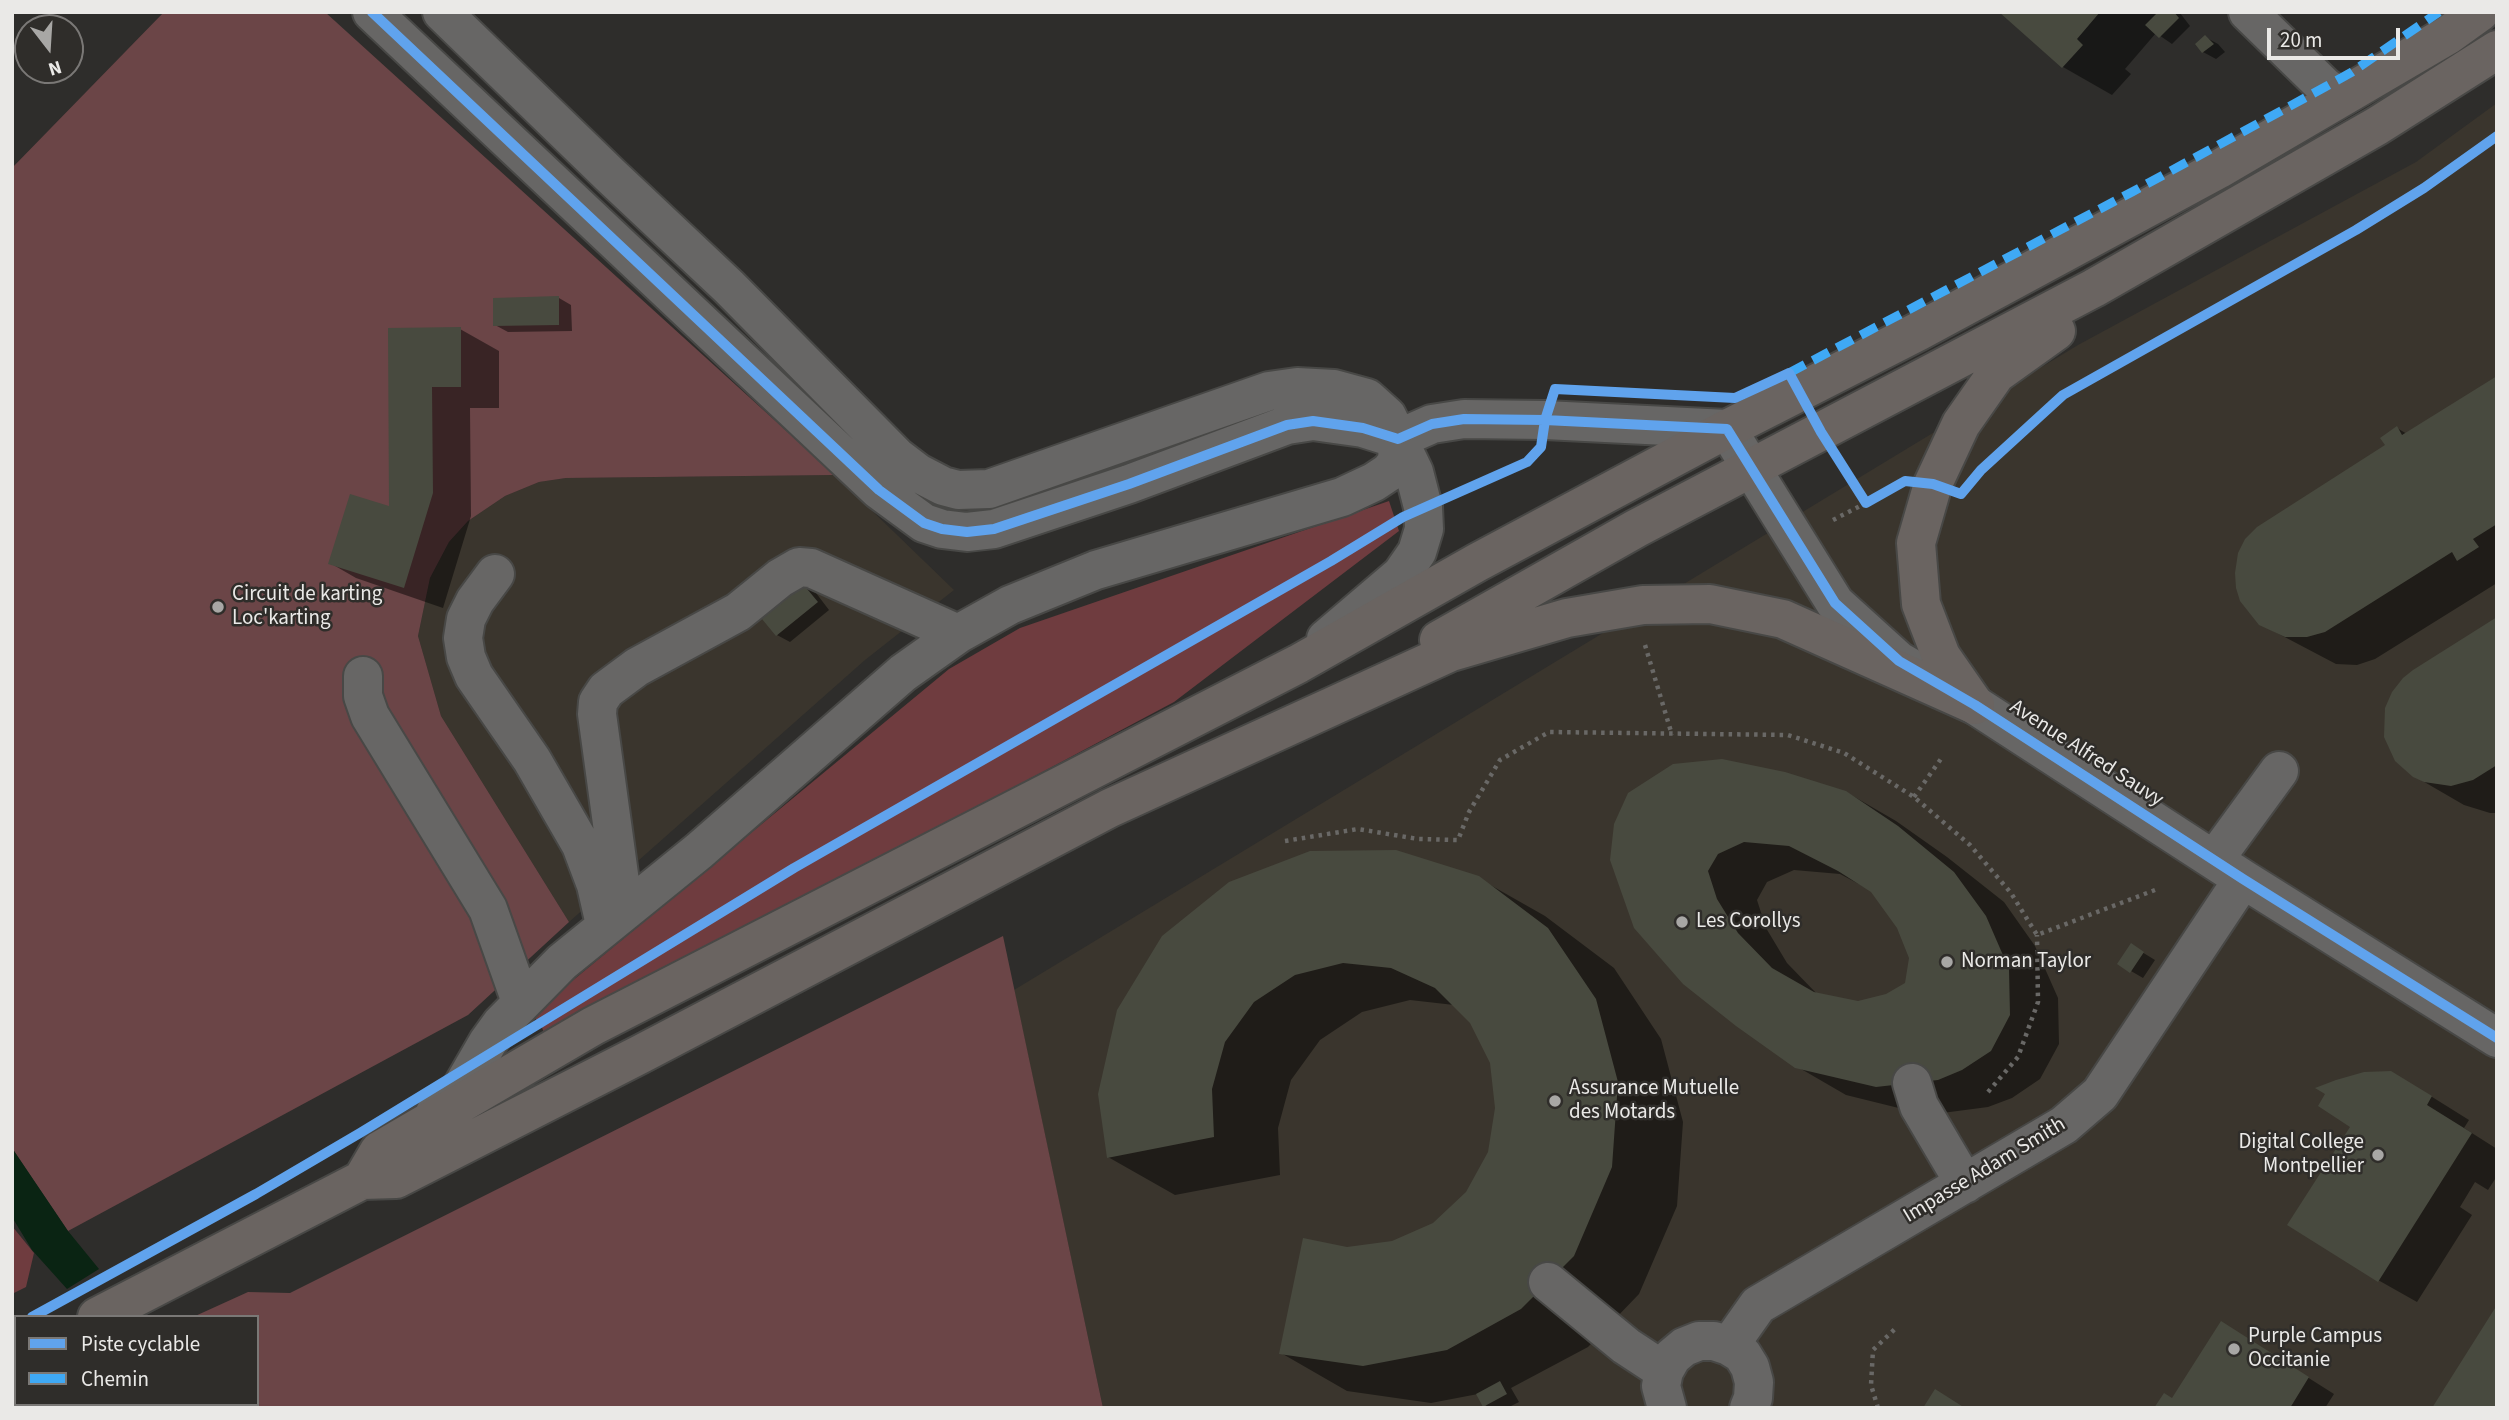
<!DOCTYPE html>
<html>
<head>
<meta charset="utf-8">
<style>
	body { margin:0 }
	#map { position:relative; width:2509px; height:1420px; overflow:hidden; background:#2e2d2b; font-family:"Source Sans 3",sans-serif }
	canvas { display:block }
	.frame { position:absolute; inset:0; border:14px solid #eae9e7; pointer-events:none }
	.legend { position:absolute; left:14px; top:1315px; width:245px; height:91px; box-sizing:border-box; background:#2f2d2a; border:2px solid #7a7876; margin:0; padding:9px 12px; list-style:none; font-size:21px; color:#eae9e7 }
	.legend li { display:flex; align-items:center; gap:14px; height:35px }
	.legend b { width:35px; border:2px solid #7a7876 }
	.north { position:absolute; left:14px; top:14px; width:70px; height:70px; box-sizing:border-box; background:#2f2d2a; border:2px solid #7a7876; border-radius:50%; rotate:163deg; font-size:19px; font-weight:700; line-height:28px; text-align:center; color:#eae9e7 }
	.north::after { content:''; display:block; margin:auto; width:24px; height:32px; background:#a8a7a5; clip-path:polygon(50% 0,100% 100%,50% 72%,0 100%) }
	.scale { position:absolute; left:2267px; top:28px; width:133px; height:32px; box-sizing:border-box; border:4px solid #eae9e7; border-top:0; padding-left:9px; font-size:21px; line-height:24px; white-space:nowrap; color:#eae9e7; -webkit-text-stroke:5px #2f2d2a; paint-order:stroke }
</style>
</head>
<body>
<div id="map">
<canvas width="2509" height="1420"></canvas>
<div class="frame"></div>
<ul class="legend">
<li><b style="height:9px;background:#60a3ed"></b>Piste cyclable</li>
<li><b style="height:9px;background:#3fa9f5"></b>Chemin</li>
</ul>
<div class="north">N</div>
<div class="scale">20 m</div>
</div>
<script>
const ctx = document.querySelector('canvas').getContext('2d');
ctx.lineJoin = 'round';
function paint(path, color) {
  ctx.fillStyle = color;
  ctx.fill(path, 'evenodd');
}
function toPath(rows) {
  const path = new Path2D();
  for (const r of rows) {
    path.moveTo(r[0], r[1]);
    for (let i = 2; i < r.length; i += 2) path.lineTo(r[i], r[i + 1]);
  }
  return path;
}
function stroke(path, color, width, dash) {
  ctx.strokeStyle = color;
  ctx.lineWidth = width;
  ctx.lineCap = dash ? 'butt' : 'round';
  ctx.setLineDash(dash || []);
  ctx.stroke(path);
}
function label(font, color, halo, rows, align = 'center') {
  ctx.font = font + ' "Source Sans 3",sans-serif';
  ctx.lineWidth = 5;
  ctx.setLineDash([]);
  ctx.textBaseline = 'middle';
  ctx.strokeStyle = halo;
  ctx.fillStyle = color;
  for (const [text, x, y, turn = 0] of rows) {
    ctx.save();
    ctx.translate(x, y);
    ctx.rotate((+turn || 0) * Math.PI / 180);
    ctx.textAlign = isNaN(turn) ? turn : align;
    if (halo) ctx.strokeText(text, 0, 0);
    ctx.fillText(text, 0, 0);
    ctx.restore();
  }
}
paint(toPath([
	[2497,103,2497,1408,1103,1408,1014,990,2078,345,2416,162],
	[835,475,954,590,865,660,569,922,441,716,418,636,430,578,449,542,468,521,505,496,539,482,566,478]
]), '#3a352d');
paint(toPath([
	[164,12,325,12,835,475,566,478,539,482,505,496,468,521,449,542,430,578,418,636,441,716,569,922,468,1015,68,1231,12,1148,12,168],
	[1003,936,1103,1408,184,1408,181,1404,257,1404,257,1317,193,1317,248,1292,290,1293]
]), '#6b4547');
paint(toPath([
	[1389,501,1399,531,1174,702,545,1037,541,1024,531,1015,949,669,1020,628],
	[12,1226,34,1253,26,1287,12,1294]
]), '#6f3c3f');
paint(toPath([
	[12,1148,68,1231,99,1269,67,1289,32,1250,12,1217]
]), '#0a2413');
paint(toPath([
	[2001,12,2180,13,2190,26,2172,44,2156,33,2125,69,2131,74,2112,95,2063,67],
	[2205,37,2218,44,2225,52,2216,59,2203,52],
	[559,298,571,305,572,331,508,332,495,325],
	[389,329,460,329,499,351,499,408,470,408,471,516,443,608,356,578,330,563,391,508],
	[2497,378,2497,583,2375,659,2357,665,2336,664,2260,624,2387,446,2397,428,2407,434],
	[803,586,816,593,829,610,790,642,777,635],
	[2497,620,2497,813,2490,813,2464,805,2414,776],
	[1846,792,1896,821,1947,857,2004,902,2035,946,2058,998,2059,1044,2040,1079,2012,1098,1988,1107,1927,1115,1846,1095,1796,1066,1612,859],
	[1794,870,1840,874,1872,891,1899,927,1911,958,1907,984,1887,996,1858,1002,1818,995,1787,963,1766,928,1757,900,1767,882],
	[1478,878,1545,916,1614,968,1661,1039,1683,1122,1677,1206,1639,1294,1588,1347,1511,1388,1519,1402,1507,1408,1488,1408,1478,1394,1431,1403,1347,1391,1281,1353,1347,1248,1393,1243,1434,1224,1467,1193,1489,1153,1497,1108,1491,1063,1471,1022,1454,1005,1410,1000,1362,1012,1320,1040,1291,1080,1278,1128,1280,1175,1175,1195,1108,1157,1118,1010],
	[2132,946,2155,960,2143,978,2131,971],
	[2429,1095,2469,1120,2464,1128,2497,1149,2497,1176,2488,1190,2475,1182,2460,1207,2472,1215,2417,1302,2378,1280],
	[2247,1339,2334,1394,2325,1408,2156,1408,2173,1400]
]), '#0007');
stroke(toPath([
	[203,1404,206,1408]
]), '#0a2413', 14);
paint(toPath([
	[1999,12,2100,12,2077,39,2083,45,2062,68],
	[2158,12,2174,12,2179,18,2159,38,2145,25],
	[2205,35,2214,44,2202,53,2195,44],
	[559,296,559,325,493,326,493,298],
	[461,327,461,387,432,387,433,493,404,588,328,564,350,494,389,506,388,328],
	[2497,376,2497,524,2473,539,2479,547,2457,561,2452,552,2325,632,2307,637,2285,637,2259,625,2240,601,2236,588,2235,573,2238,553,2245,539,2257,527,2385,445,2380,438,2397,426,2402,435],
	[803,584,818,602,776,636,762,619],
	[2497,617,2497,765,2473,780,2451,786,2424,782,2413,777,2395,761,2384,737,2385,708,2392,692,2403,678,2413,670],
	[1722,759,1785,772,1846,791,1898,826,1954,872,1986,916,2009,969,2010,1015,1991,1051,1962,1070,1938,1080,1876,1087,1795,1068,1736,1026,1683,984,1634,928,1610,860,1614,824,1628,793,1673,764],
	[1744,842,1789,846,1838,871,1871,892,1897,928,1909,958,1905,983,1886,994,1858,1001,1814,992,1772,968,1738,933,1717,899,1708,871,1718,854],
	[1396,850,1479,876,1548,928,1596,999,1618,1082,1612,1167,1574,1256,1521,1309,1447,1350,1363,1366,1279,1354,1303,1238,1347,1247,1392,1241,1433,1223,1466,1192,1488,1152,1495,1108,1490,1063,1470,1023,1435,988,1391,968,1343,963,1295,975,1254,1002,1225,1042,1212,1089,1214,1137,1107,1158,1098,1094,1117,1010,1162,936,1229,882,1310,851],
	[2131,943,2144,952,2130,973,2117,964],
	[2391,1071,2432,1096,2427,1105,2472,1133,2378,1282,2287,1225,2350,1127,2318,1106,2325,1094,2315,1088,2336,1080,2364,1072],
	[2497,1305,2497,1408,2432,1408],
	[2221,1321,2309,1377,2290,1408,2154,1408,2164,1393,2172,1398],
	[1500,1381,1507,1394,1483,1407,1476,1394],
	[1935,1389,1965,1408,1923,1408]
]), '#484a3f');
const minor = toPath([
	[372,12,879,490,924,523,942,529,967,532,994,529,1129,484,1287,425,1313,421,1363,428,1398,439,1432,424,1464,419,1545,420,1727,429,1835,603,1899,661,1975,705,2243,879,2497,1038],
	[442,12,610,175,729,287,897,457,918,473,943,486,958,490,989,489,1269,391,1297,387,1334,389,1367,398,1387,416,1414,472,1423,507,1424,529,1417,552,1401,575,1326,639],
	[2248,12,2325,87,2340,97],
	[495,574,475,601,466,619,463,638,466,657,474,676,532,760,581,845,596,885,604,920],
	[363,676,363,696,370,716,488,909,521,1002],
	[2214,860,2279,771],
	[624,911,597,714,598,702,606,690,637,667,738,612,780,578,799,567,811,568,958,634],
	[1912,1083,1919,1106,1965,1184],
	[435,1113,455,1099,488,1042,501,1024,562,962,699,851,903,673,958,634,1010,605,1096,570,1342,497,1374,482,1389,472,1397,462,1398,439],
	[1548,1282,1626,1346,1664,1371],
	[1729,1346,1758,1305,2064,1125,2100,1094,2243,879],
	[1667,1408,1661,1386,1664,1371,1672,1357,1684,1347,1699,1341,1714,1341,1729,1346,1742,1354,1750,1367,1754,1382,1753,1398,1749,1408]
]);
const major = toPath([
	[1439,640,1637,528,2094,288,2377,126,2497,50],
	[1975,705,1941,656,1921,604,1916,543,1933,484,1961,424,1996,374,2056,331],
	[362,1180,379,1151,593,1026,1298,664,1478,562,1727,429,1919,331,2219,169,2448,35,2480,12],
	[97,1317,362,1180,396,1179,639,1055,1110,808,1451,652,1567,618,1643,605,1710,604,1783,619,1975,705],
	[12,1364,16,1362]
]);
stroke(minor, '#484846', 42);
stroke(major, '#484846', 42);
stroke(toPath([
	[1833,520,1866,503],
	[1645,645,1672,735],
	[1914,797,1943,756],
	[1285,841,1358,829,1418,839,1458,840,1469,812,1500,760,1549,732,1788,735,1844,753,1914,797,1970,845,2011,893,2037,935,2155,890],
	[1988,1092,2018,1057,2038,1002,2037,935],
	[1878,1408,1871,1385,1873,1350,1897,1327]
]), '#696866', 4.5, [3.5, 5]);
stroke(minor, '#676665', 38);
stroke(major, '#6a6461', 38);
stroke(toPath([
	[1789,373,2132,192,2325,87,2352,72,2439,12]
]), '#3fa9f5', 9, [18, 9]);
stroke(toPath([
	[372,12,879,490,924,523,942,529,967,532,994,529,1129,484,1287,425,1313,421,1363,428,1398,439,1432,424,1464,419,1545,420,1727,429,1835,603,1899,661,1975,705,2243,879,2497,1038],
	[32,1317,256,1194,360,1133,794,868,1331,561,1403,517,1527,462,1541,447,1545,420,1555,389,1735,398,1789,373,1821,432,1866,503,1905,481,1933,484,1961,494,1981,470,2063,395,2356,230,2424,188,2497,136]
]), '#60a3ed', 10);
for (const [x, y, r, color] of [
	[218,607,7,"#a8a7a5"],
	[1682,922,7,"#a8a7a5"],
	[1947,962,7,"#a8a7a5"],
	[1555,1101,7,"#a8a7a5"],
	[2378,1155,7,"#a8a7a5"],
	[2234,1349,7,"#a8a7a5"]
]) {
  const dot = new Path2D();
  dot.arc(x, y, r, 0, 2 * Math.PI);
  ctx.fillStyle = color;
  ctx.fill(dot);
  stroke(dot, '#2f2d2a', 2.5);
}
label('21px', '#eae9e7', '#2f2d2a', [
	["Circuit de karting",232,595],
	["Loc'karting",232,619],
	["Les Corollys",1696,922],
	["Norman Taylor",1961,962],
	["Assurance Mutuelle",1569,1089],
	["des Motards",1569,1113],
	["Digital College",2364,1143,"right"],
	["Montpellier",2364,1167,"right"],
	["Purple Campus",2248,1337],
	["Occitanie",2248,1361]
], 'left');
label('21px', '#eae9e7', '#2f2d2a', [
	["Avenue Alfred Sauvy",2086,754,33],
	["Impasse Adam Smith",1985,1171,-31]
]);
</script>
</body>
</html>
